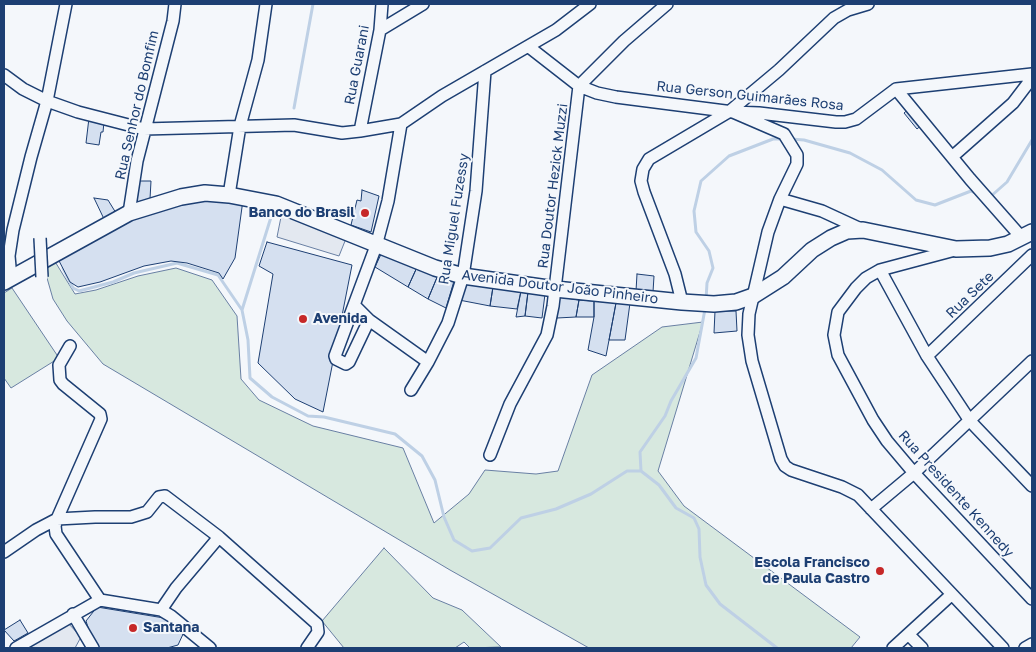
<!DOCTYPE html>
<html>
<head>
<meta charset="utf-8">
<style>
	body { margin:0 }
	#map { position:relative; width:1036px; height:652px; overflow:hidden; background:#f4f7fb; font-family:"Golos Text",sans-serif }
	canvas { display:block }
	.frame { position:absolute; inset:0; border:5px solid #1d3f73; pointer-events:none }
</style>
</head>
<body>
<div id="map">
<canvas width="1036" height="652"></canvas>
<div class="frame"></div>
</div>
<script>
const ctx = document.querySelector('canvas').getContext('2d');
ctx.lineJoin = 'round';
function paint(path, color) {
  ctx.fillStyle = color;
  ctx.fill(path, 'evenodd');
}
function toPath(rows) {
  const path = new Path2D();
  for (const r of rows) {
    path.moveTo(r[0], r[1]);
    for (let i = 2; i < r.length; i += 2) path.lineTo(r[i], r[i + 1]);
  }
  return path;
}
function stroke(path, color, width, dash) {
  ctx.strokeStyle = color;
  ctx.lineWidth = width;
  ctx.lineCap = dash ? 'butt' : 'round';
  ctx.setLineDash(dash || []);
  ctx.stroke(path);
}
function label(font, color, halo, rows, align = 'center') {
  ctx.font = font + ' "Golos Text",sans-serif';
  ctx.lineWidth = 4;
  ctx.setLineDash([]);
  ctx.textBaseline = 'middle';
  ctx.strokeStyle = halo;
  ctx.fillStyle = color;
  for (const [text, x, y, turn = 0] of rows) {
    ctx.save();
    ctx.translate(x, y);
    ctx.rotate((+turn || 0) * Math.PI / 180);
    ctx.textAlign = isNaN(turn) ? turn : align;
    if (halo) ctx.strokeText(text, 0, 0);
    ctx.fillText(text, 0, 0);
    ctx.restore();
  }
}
const green = toPath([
	[54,260,75,294,96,290,138,276,176,268,212,280,237,316,241,379,259,400,313,426,403,448,434,523,469,494,485,470,536,474,558,471,592,375,662,327,703,322,658,471,684,506,860,637,851,648,589,648,450,570,103,364,67,321,53,299,43,264,54,260],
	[12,288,59,358,11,388,4,378,4,293,12,288],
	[384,548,433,598,462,610,501,647,470,648,464,642,455,648,344,648,322,621,384,548]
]);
paint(green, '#d7e8df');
stroke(green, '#687fa3', 1);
const parking = toPath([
	[282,212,347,236,339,256,277,237,282,212],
	[68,623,81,637,75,648,25,648,68,623]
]);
paint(parking, '#e3e8f0');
stroke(parking, '#687fa3', 1);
stroke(toPath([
	[294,108,313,4],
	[791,139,804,140,850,153,882,170,916,200,935,205,971,191,976,193],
	[990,197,1007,182,1032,140],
	[63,268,73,288,79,291,113,282,134,273,177,263,218,275,242,310,248,340,250,378,272,397,308,416,324,417,395,434,422,456,435,480,444,517,454,540,472,551,490,548,521,518,556,509,591,494,627,471,641,471],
	[706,300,707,283,713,268,709,251,696,232,694,211,701,181,729,156,773,139,784,139],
	[705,309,696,358,671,401,665,416,640,452,641,471,659,485,676,508,694,518,699,529,700,557,706,585,720,604,777,648],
	[242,310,272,214]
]), '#bed0e5', 3);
const building = toPath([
	[911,107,924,123,917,129,904,113,911,107],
	[89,118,104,122,103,132,101,132,99,145,86,143,89,118],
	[139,181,151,181,150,199,137,202,139,181],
	[362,190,379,196,371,232,351,225,357,200,361,201,362,190],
	[94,198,108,200,116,213,104,219,94,198],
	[200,198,243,200,235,258,223,279,219,273,187,263,171,261,144,266,100,282,78,287,70,282,57,257,145,213,200,198],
	[267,242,352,265,323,412,295,399,258,363,273,274,259,266,267,242],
	[383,250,418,265,408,287,375,267,383,250],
	[418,265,438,275,428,299,408,287,418,265],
	[637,274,654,276,653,292,636,291,637,274],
	[438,275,454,281,446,308,428,299,438,275],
	[465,282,493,287,490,306,459,300,465,282],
	[493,287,521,291,517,309,490,306,493,287],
	[521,291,528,292,525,316,516,317,521,291],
	[528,292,545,294,542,318,525,316,528,292],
	[559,297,579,300,576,317,557,318,559,297],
	[579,300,594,301,594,317,576,317,579,300],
	[594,301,616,303,606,356,588,350,594,317,594,301],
	[616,303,630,303,625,340,609,340,616,303],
	[715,311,736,311,737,331,714,333,715,311],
	[97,607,164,618,184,632,178,645,167,648,97,648,92,640,86,621,97,607],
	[20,620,28,633,14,641,4,630,20,620]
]);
paint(building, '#d5e0f0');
stroke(building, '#1d3f73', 1);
const minor = toPath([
	[380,30,423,4],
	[529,47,579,86,597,93,616,97,733,112,759,113,836,122,845,122,856,119,896,89,1032,74],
	[4,75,23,89,47,101,78,112,144,129,294,125,342,133,360,131,401,124,442,96,556,30,590,4],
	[896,89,970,179,1022,238],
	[733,112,784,134,797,155,797,164,780,199,768,232,749,314,748,335,752,361,781,459,785,466,791,470,842,487,858,495,1003,648],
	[401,124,388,201,376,246,354,305,369,320,428,362],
	[360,131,380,30,382,4],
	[952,157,1013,103,1032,78],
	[229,195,240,126,258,60,266,4],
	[780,199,822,211,861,229],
	[129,213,137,161,173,21,175,4],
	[955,250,880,270,866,278,856,288,838,312,834,335,838,355,873,420,887,441,914,473,1032,599],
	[880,270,927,356,970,421,1032,486],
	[11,278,9,256,13,230,31,157,47,101,66,4],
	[682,302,675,274,644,192,641,181,643,169,649,159,730,111,779,70,834,18,848,10,868,4],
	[354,305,335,356,336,359,346,364,349,362,369,320],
	[70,346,59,365,60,380,63,384,100,414,101,419,57,519,55,526,56,534,100,600,161,610,171,616,210,648],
	[927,356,1032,255],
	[411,390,428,362,448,323,463,276,476,191,485,71],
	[490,455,510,404,547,335,553,306,579,86,624,41,667,4],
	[871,509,914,473,1032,361],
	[4,552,36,530,57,519,95,517,131,517,147,512,159,497,165,496,219,537,317,624,318,632,307,648],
	[161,610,176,588,219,537],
	[73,614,93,648],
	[909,635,922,648],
	[16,648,100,600],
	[893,648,951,595],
	[1025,648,1032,644]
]);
const major = toPath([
	[4,282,129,213,181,197,205,193,229,195,276,204,435,268,463,276,555,289,682,302,714,304,736,302,753,296,783,277,812,250,831,238,847,231,863,230,956,249,990,248,1008,244,1032,232]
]);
stroke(minor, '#1d3f73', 14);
stroke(major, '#1d3f73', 18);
stroke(minor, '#f4f7fb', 11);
stroke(major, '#f4f7fb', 15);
const minorBridge = toPath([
	[40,238,42,277]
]);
stroke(minorBridge, '#1d3f73', 14, []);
stroke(minorBridge, '#f4f7fb', 11);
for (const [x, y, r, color] of [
	[365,213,5,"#c62828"],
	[303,319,5,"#c62828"],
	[880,571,5,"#c62828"],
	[133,628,5,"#c62828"]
]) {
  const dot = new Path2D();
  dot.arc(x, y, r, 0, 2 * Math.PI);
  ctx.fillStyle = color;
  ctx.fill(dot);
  stroke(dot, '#f4f7fb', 2);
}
label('14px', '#1d3f73', '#f4f7fb', [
	["Rua Guarani",357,65,-79],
	["Rua Gerson Guimarães Rosa",750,96,6],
	["Rua Senhor do Bomfim",137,105,-77],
	["Rua Doutor Hezick Muzzi",553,186,-83],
	["Rua Miguel Fuzessy",454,219,-81],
	["Avenida Doutor João Pinheiro",560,287,7],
	["Rua Sete",970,295,-44],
	["Rua Presidente Kennedy",956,494,48]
]);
label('bold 14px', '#1d3f73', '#f4f7fb', [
	["Banco do Brasil",355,213],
	["Avenida",313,319,"left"],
	["Escola Francisco",870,563],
	["de Paula Castro",870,579],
	["Santana",143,628,"left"]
], 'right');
</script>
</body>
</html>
